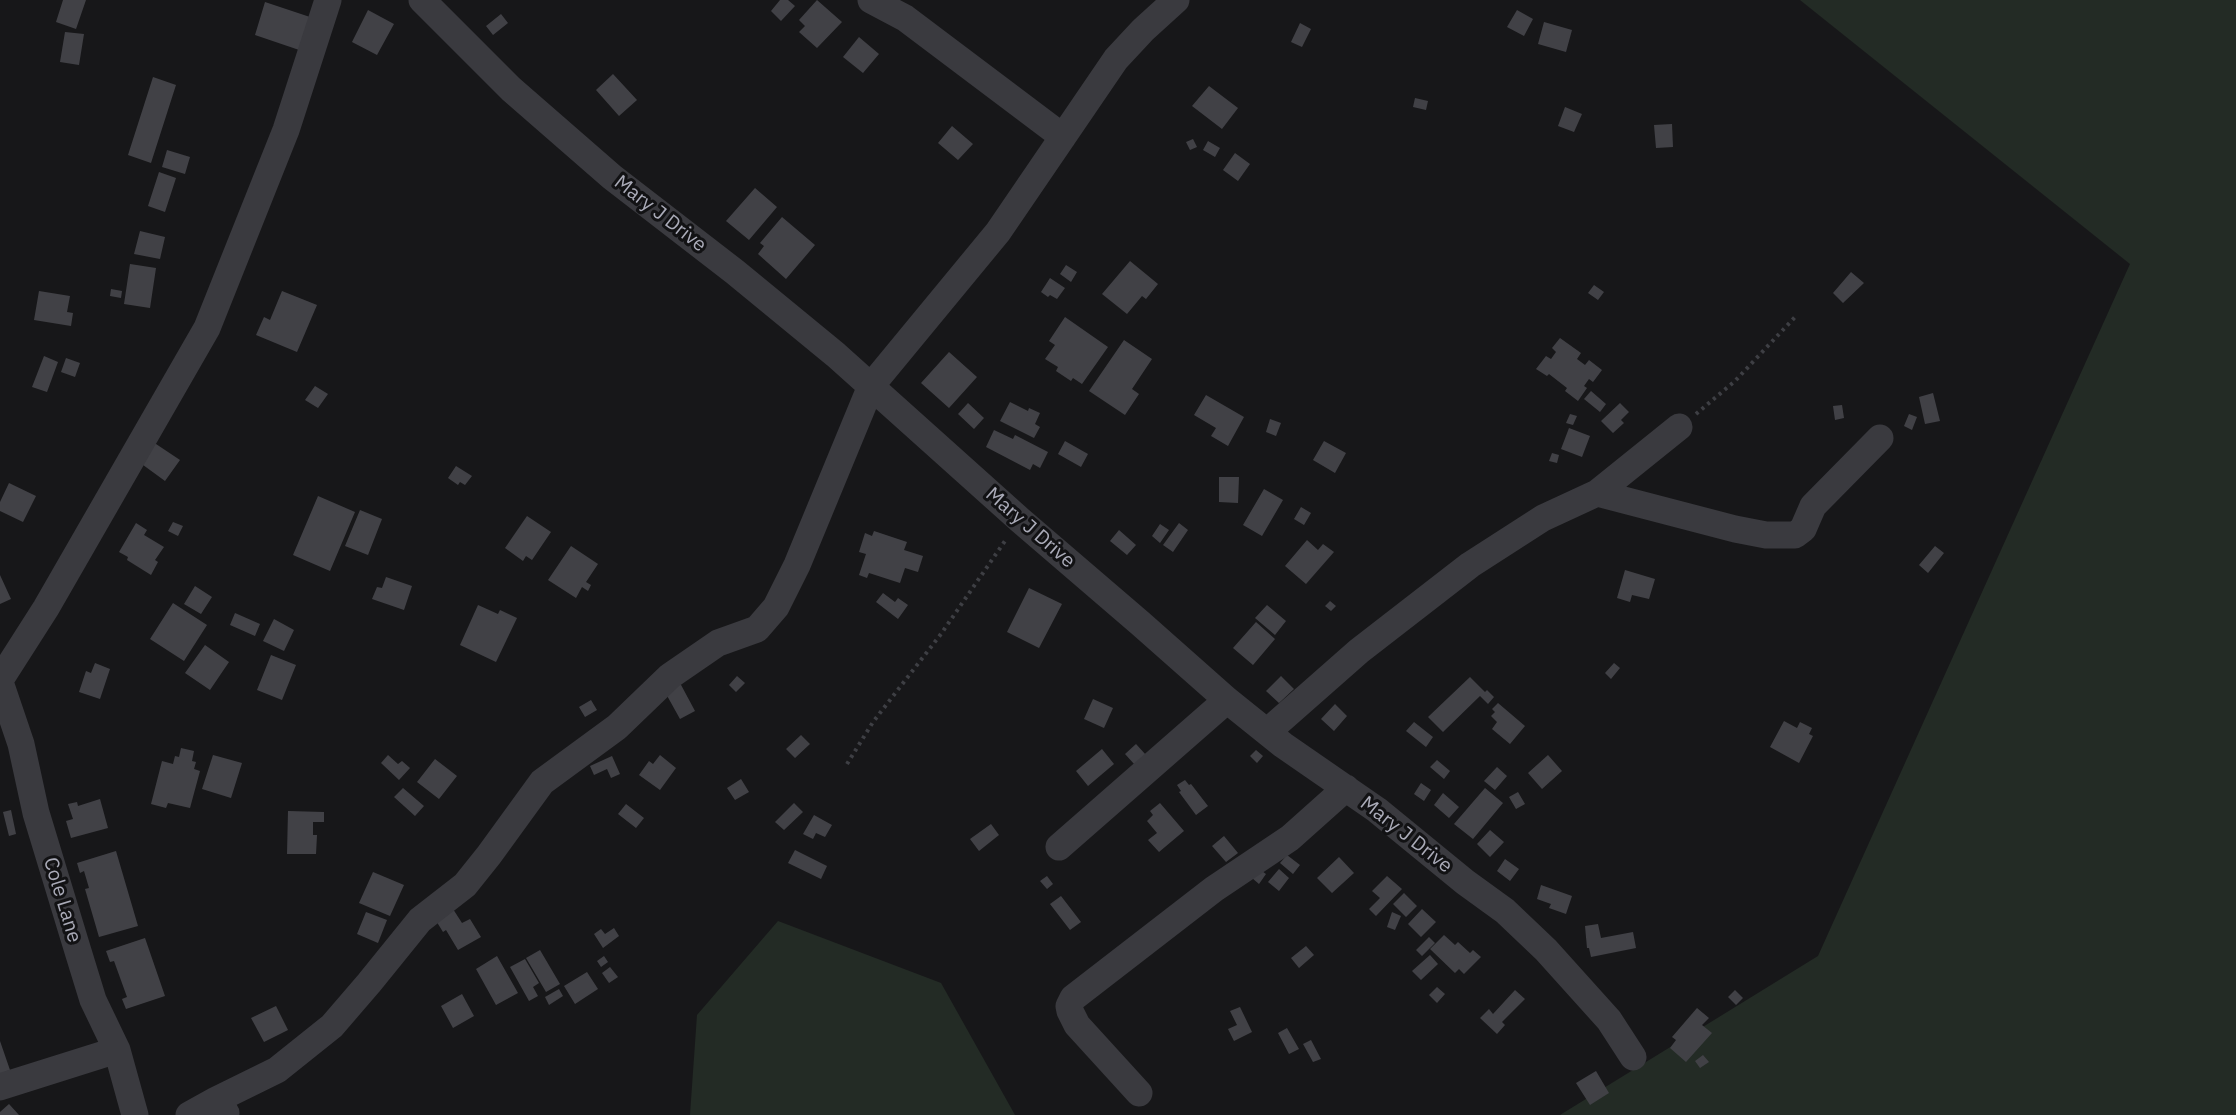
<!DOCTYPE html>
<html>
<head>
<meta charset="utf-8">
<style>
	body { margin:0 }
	canvas { display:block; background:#171719 }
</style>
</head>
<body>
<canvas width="2236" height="1115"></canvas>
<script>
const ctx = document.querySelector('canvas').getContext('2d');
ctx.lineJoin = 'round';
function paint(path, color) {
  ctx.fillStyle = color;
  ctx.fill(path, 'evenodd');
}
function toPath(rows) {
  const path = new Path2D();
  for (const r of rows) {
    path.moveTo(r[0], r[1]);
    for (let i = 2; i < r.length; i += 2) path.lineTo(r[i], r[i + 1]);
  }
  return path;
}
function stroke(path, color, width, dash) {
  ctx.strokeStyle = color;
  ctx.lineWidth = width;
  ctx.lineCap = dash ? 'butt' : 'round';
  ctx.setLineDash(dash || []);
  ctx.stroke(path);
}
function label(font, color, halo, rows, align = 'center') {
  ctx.font = font + ' "IBM Plex Sans",sans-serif';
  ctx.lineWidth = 6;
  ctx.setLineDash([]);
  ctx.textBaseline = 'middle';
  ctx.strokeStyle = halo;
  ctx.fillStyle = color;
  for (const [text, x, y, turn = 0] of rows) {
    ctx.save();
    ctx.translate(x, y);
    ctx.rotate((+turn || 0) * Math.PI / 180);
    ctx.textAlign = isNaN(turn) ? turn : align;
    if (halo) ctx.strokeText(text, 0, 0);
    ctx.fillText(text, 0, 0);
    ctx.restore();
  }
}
paint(toPath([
	[1800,0,2236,0,2236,1115,1560,1115,1818,956,2130,264],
	[778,921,941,983,1015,1115,690,1115,697,1015]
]), '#232b25');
paint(toPath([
	[63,0,86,0,76,29,56,22],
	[780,0,788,0,795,6,781,21,771,11],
	[817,0,842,22,817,48,799,32,805,26,799,20],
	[265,2,319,20,308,53,255,35],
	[368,10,394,24,377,55,352,42],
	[1517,10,1533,19,1524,36,1507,27],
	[501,14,508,23,493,35,486,26],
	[1544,22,1572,30,1566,52,1538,44],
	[1300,23,1311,29,1302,47,1291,42],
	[65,32,84,34,79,65,60,62],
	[859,37,879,54,863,73,843,57],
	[613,74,637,100,619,116,596,90],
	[153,77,176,85,151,163,128,155],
	[1209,86,1238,108,1222,129,1192,106],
	[1415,98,1428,101,1426,110,1413,107],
	[1565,107,1582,114,1574,132,1558,126],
	[1672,124,1673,147,1656,148,1654,125],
	[952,126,973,144,958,160,938,143],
	[1193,139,1197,147,1190,150,1186,142],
	[1208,141,1220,148,1215,157,1203,150],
	[167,150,190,157,185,174,162,167],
	[1235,153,1250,164,1238,181,1223,170],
	[159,172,176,178,165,212,148,206],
	[755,188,777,207,749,240,726,221],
	[782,217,815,245,786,279,758,254,764,246,760,243],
	[140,231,165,237,160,259,134,254],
	[1130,261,1158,284,1146,299,1142,296,1127,314,1102,294],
	[130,264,156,268,150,308,124,304],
	[1066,265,1077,272,1071,282,1060,274],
	[1851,272,1864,283,1843,303,1833,293],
	[1050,278,1065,288,1057,299,1050,295,1048,297,1041,292],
	[1594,285,1604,292,1598,300,1588,293],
	[111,289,122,291,121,298,110,296],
	[39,291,70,296,67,312,73,313,71,326,34,320],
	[282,291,317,305,297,352,256,335,264,317,270,320],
	[1065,317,1108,347,1082,384,1073,378,1071,381,1056,371,1058,367,1045,359,1055,345,1049,341],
	[1560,338,1581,353,1577,359,1585,365,1589,360,1602,370,1593,382,1589,379,1584,386,1587,388,1578,401,1565,391,1567,388,1549,374,1547,376,1536,369,1546,356,1551,359,1556,352,1552,348],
	[1124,340,1152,359,1132,389,1139,394,1125,415,1089,391],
	[949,352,977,377,949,408,921,383],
	[44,356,58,362,47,392,32,387],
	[66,358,80,363,75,377,61,372],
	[315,386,328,394,318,408,305,400],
	[1591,391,1606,404,1600,412,1584,399],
	[1933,393,1940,421,1925,424,1919,397],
	[1206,395,1244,417,1228,446,1211,436,1216,428,1194,415],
	[1010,402,1028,411,1029,408,1040,413,1035,424,1040,427,1034,438,1000,421],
	[968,403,984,418,974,429,958,414],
	[1620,403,1629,412,1621,420,1624,423,1613,433,1601,421],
	[1842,405,1844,418,1835,420,1833,406],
	[1570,414,1577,416,1573,425,1566,423],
	[1909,414,1917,417,1912,430,1904,426],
	[1270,419,1281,423,1276,436,1266,432],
	[1569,428,1590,436,1582,457,1561,449],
	[994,430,1013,439,1015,435,1048,452,1040,468,1033,464,1030,470,986,447],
	[1065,441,1088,454,1081,467,1058,454],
	[1324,441,1346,453,1335,473,1313,460],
	[153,442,180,460,165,481,139,462],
	[1552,453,1559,455,1557,463,1549,461],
	[456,466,472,476,465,485,460,482,458,485,448,478],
	[1219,477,1239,477,1238,503,1219,502],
	[9,483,36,496,23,522,0,511,0,502],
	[1264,489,1283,500,1262,536,1243,525],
	[318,496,355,512,330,571,293,555],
	[1301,507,1311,513,1304,525,1294,519],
	[360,510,382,519,368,555,345,546],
	[527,516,551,532,532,560,526,556,523,561,505,548],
	[173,522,183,526,178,536,168,531],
	[136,523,147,530,144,535,164,547,155,560,158,562,151,575,127,560,128,557,119,552],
	[1179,523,1188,530,1173,552,1163,545],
	[1160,524,1169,530,1160,543,1152,536],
	[1119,530,1136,545,1127,555,1110,541],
	[874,531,907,542,904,550,923,556,918,572,905,568,900,583,869,573,867,578,859,575,866,554,859,552,865,533,872,536],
	[1307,540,1318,550,1323,544,1334,552,1306,584,1285,566],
	[571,546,598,564,586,582,591,585,588,591,582,587,576,598,548,580],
	[1935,546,1944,553,1928,573,1919,565],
	[1625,570,1655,579,1649,599,1632,595,1630,602,1617,598],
	[0,575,11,599,0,604],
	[386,577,412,586,404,610,372,599,377,587,382,588],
	[195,586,212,597,201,614,184,604],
	[1029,588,1062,604,1039,648,1007,632],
	[883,593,895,602,898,598,908,605,898,619,876,602],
	[1330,601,1336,606,1331,611,1325,606],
	[173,603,207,625,184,661,150,639],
	[478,605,498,614,500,610,517,618,496,662,460,645],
	[1267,605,1286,621,1275,635,1255,618],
	[235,613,260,624,255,636,230,625],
	[274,619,294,630,284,651,263,641],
	[1256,622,1275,639,1253,665,1233,648],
	[205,645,229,662,210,690,185,673],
	[271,655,296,665,282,700,257,690],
	[95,663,110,669,100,699,79,692,86,671,91,673],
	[1614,663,1620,668,1611,679,1605,673],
	[737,676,745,683,736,692,729,685],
	[1281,676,1294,689,1279,703,1266,691],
	[1470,677,1485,692,1487,690,1494,697,1488,704,1480,696,1443,732,1428,717],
	[680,683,695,711,680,719,665,692],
	[1093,699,1113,708,1104,728,1084,719],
	[591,700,597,710,585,717,579,707],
	[1498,703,1525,726,1510,744,1492,729,1497,722,1491,716,1495,712,1492,709],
	[1335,704,1347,716,1334,731,1321,719],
	[1784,721,1797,728,1800,722,1812,728,1809,734,1813,736,1799,763,1770,747],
	[1414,722,1433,737,1426,747,1406,731],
	[801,735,810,744,795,758,786,749],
	[1136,744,1146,755,1135,765,1125,754],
	[181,748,194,751,192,761,196,762,194,769,200,771,190,808,168,803,166,808,151,804,162,761,173,764,175,756,179,757],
	[1102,749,1114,764,1088,786,1076,771],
	[1256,750,1263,756,1257,763,1250,756],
	[213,755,242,763,231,798,202,789],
	[388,755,398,764,402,761,410,768,399,780,381,763],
	[660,755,676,768,660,790,639,775,649,761,653,764],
	[1548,755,1562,771,1542,789,1528,773],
	[612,756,620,774,611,778,607,769,594,775,590,766],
	[435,759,457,776,439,799,417,782],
	[1437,760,1450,771,1444,779,1430,767],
	[1497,767,1507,776,1495,790,1484,781],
	[741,779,749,792,735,800,727,788],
	[1185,780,1189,785,1191,784,1208,806,1196,815,1179,792,1181,791,1177,785],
	[1421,783,1431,790,1424,801,1414,794],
	[403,788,424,806,415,816,394,797],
	[1485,788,1503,803,1473,839,1454,824],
	[1518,792,1525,804,1516,809,1509,797],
	[1443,793,1459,807,1449,818,1434,805],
	[100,799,108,828,71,838,66,821,73,819,68,804,77,802,78,806],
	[794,803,803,812,784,830,775,822],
	[1160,803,1184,831,1159,852,1148,840,1157,833,1147,821,1153,815,1150,811],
	[626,804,644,818,636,828,618,814],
	[11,810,16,834,9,836,3,812],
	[288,811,324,812,324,822,313,822,313,835,317,835,316,854,287,854],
	[814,815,832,825,825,837,816,833,813,839,803,834],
	[991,824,999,835,979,851,970,839],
	[1490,830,1504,842,1490,857,1477,844],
	[1224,836,1238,853,1226,862,1212,846],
	[795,850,827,866,821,879,788,863],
	[116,851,138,926,99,937,85,889,89,888,84,871,80,873,77,863],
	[1287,855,1300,865,1293,874,1280,863],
	[1339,857,1354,873,1332,893,1317,878],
	[1505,859,1519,869,1510,881,1497,871],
	[1259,869,1266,874,1259,884,1252,878],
	[1279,869,1289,878,1279,891,1268,882],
	[373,872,404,885,390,916,359,903],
	[1047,876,1053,884,1047,889,1040,881],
	[1387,876,1402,889,1376,916,1369,909,1380,898,1372,891],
	[1541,885,1572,896,1566,914,1549,908,1551,904,1537,899],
	[1404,893,1417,906,1406,917,1393,904],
	[1061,896,1081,922,1070,930,1050,904],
	[453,909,462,923,470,919,481,937,458,950,446,930,443,932,435,919],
	[1422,909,1436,922,1421,937,1408,924],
	[366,912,387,920,378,943,357,934],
	[1392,912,1401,916,1395,930,1387,927],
	[1598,924,1601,938,1633,932,1636,948,1591,957,1589,948,1587,948,1585,926],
	[614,928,619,936,603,948,594,934,601,929,605,934],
	[1444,935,1455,945,1458,942,1470,953,1473,950,1481,957,1464,974,1459,969,1455,973,1430,949],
	[1429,937,1435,943,1422,956,1416,950],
	[145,938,165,996,126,1009,122,999,127,997,114,961,110,962,106,951],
	[1306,946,1314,955,1299,968,1291,958],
	[540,950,560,984,546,992,526,958],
	[1430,955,1438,964,1421,980,1412,971],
	[497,956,518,993,496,1005,476,969],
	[604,956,608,962,601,967,597,961],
	[525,959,539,983,533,987,538,996,529,1001,510,967],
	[610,967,618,977,609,983,602,973],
	[587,972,598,989,575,1004,564,986],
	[1437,987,1445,994,1437,1003,1429,995],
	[559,989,563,996,549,1005,545,997],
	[1515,990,1525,999,1502,1022,1505,1025,1497,1034,1480,1018,1489,1009,1493,1014],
	[1735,990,1743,998,1736,1005,1728,997],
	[462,994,474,1016,453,1028,441,1006],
	[276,1006,288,1030,264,1042,251,1018],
	[1240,1007,1252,1032,1234,1041,1228,1029,1237,1025,1230,1011],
	[1697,1008,1709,1018,1702,1025,1712,1033,1686,1062,1670,1048,1676,1040,1672,1037],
	[1287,1028,1299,1049,1289,1054,1278,1033],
	[1311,1040,1321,1059,1313,1062,1303,1044],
	[0,1041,10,1070,0,1074],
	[1703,1055,1709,1062,1700,1068,1695,1061],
	[1596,1071,1609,1093,1590,1105,1576,1083],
	[9,1104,19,1115,0,1115,0,1112]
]), '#414146');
stroke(toPath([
	[1696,414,1735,381,1796,316],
	[847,764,873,722,941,634,1007,538]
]), '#3e3f44', 4, [3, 4.5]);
stroke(toPath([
	[422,0,511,89,612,177,735,272,836,355,1020,520,1140,623,1227,700,1283,745,1377,810,1465,882,1505,911,1546,950,1609,1020,1633,1057],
	[871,0,905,18,1063,137],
	[1597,493,1735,529,1766,535,1795,535,1803,529,1813,506,1880,438],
	[0,680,46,608,207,328,286,130,328,0],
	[0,682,21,744,36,813,77,948,93,1000,117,1050,135,1115],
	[1267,732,1359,651,1470,565,1543,518,1597,493,1679,427],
	[1059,847,1227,700],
	[0,1087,117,1050],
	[1139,1093,1077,1025,1070,1011,1069,1006,1073,998,1214,889,1290,838,1346,788],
	[216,1100,277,1070,332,1026,369,983,420,920,465,885,489,855,542,782,617,727,670,676,718,643,757,629,776,607,797,565,871,386,998,232,1116,59,1143,30,1176,0],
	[189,1115,216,1100,226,1113]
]), '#3a3a3f', 27);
label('20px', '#aaabb8', '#121214', [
	["Mary J Drive",660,214,38],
	["Mary J Drive",1030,528,41],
	["Mary J Drive",1406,835,38],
	["Cole Lane",62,900,73]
]);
</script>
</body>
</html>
